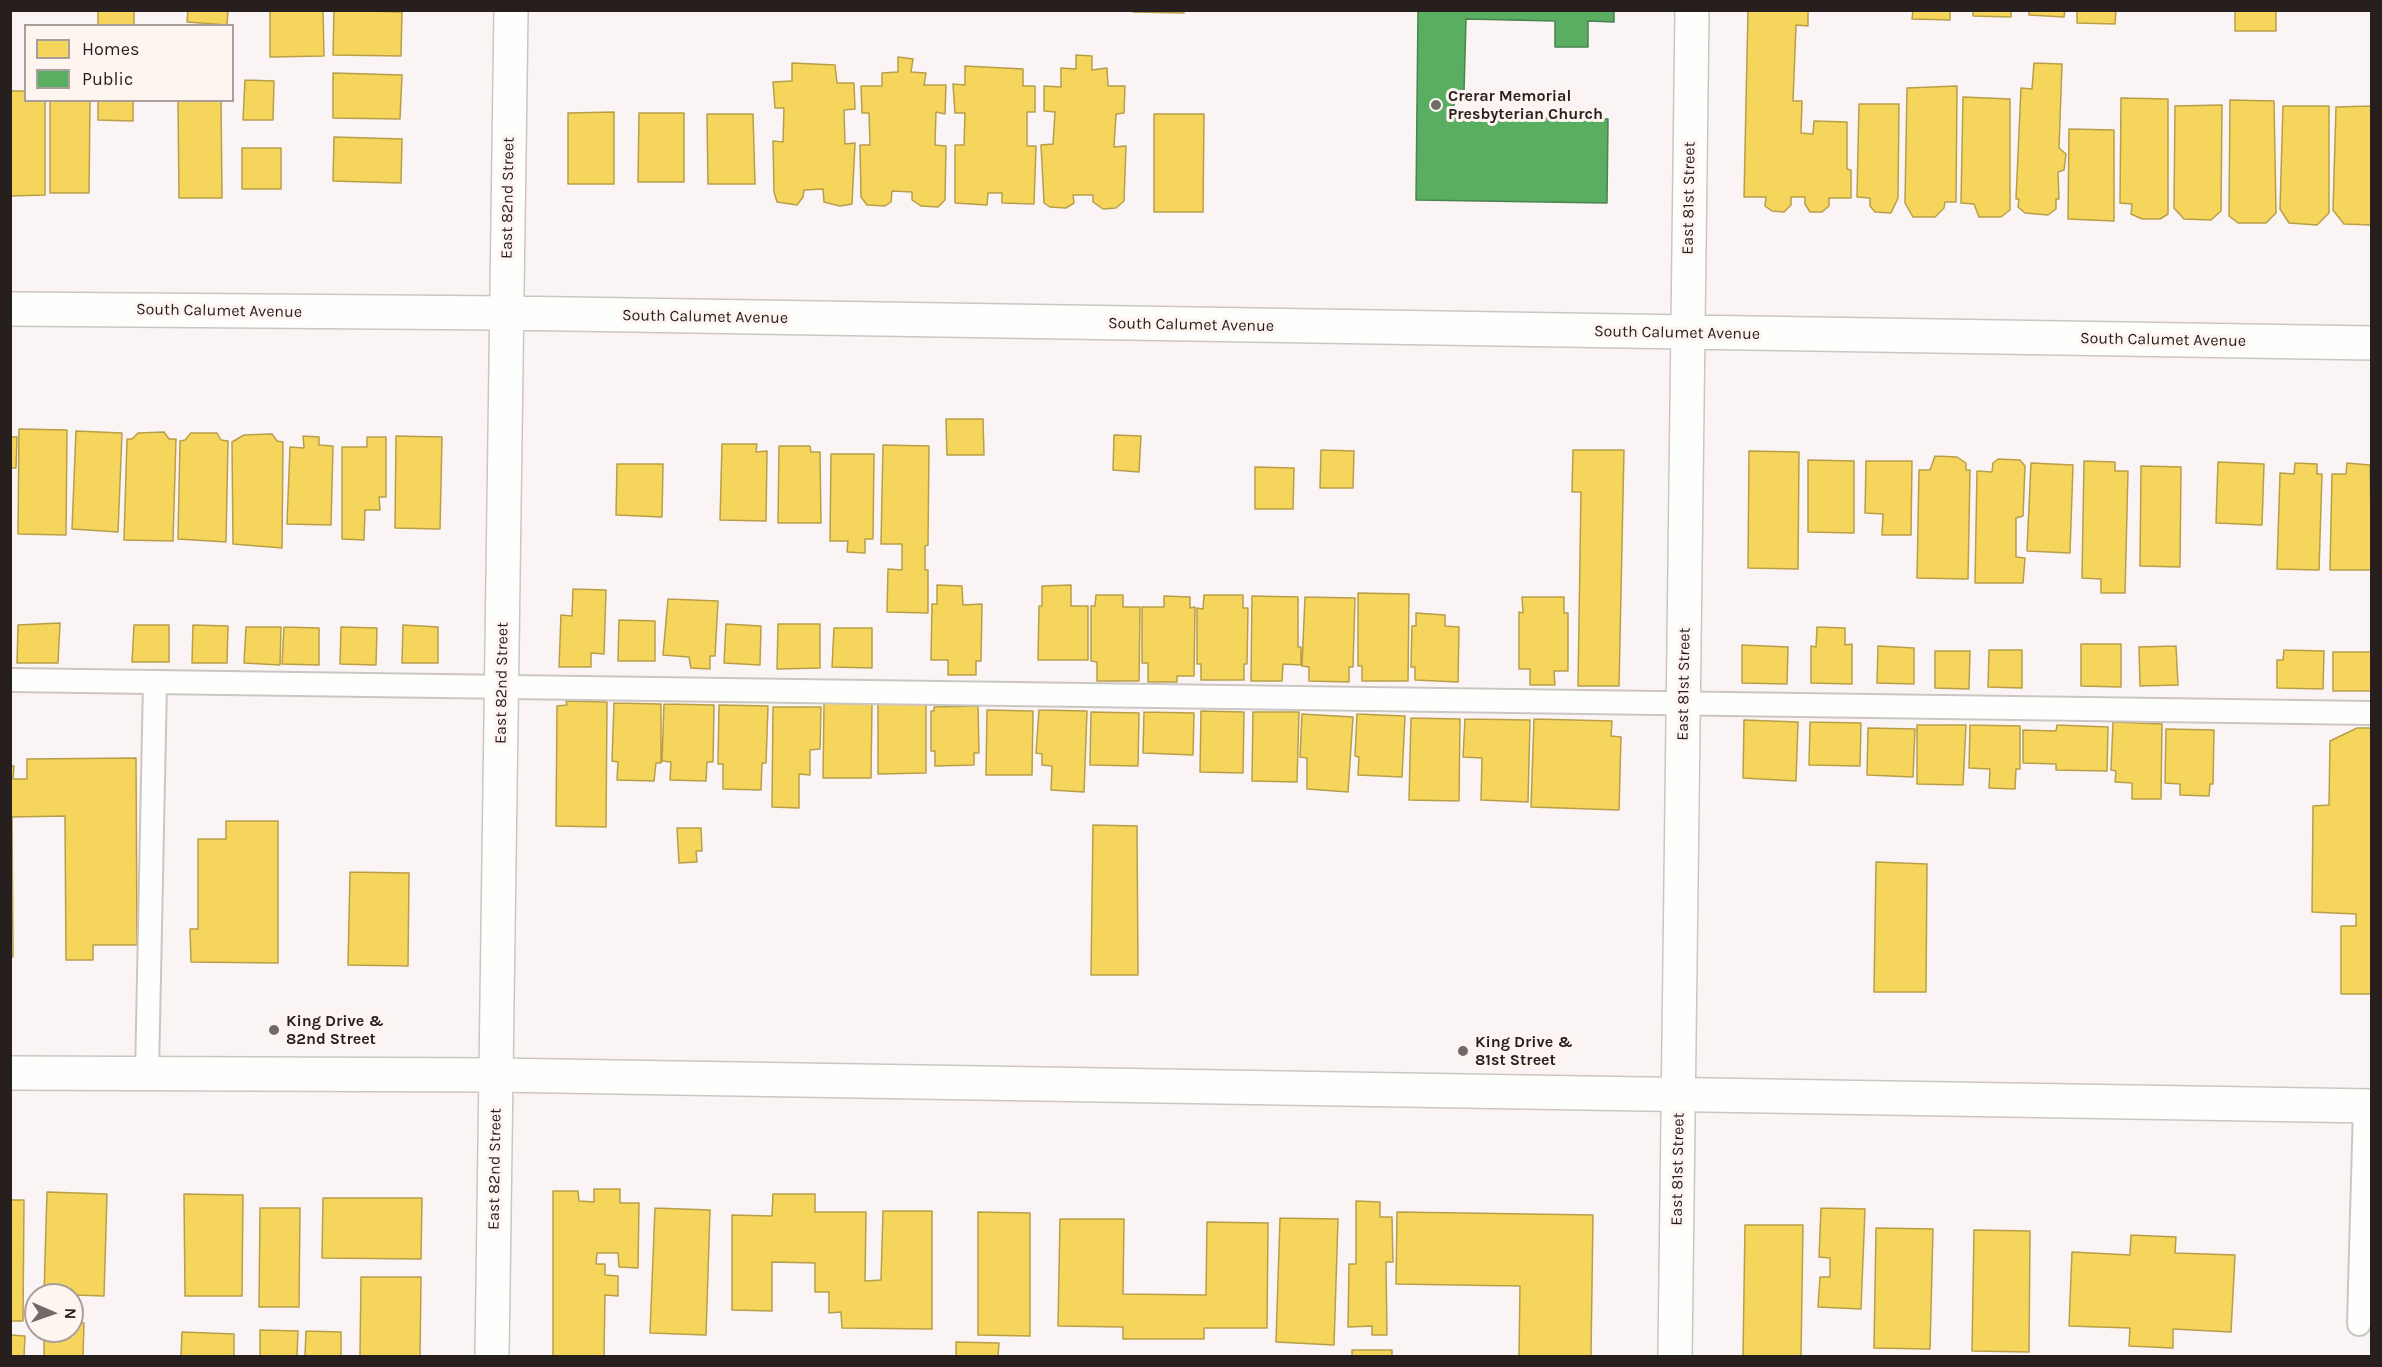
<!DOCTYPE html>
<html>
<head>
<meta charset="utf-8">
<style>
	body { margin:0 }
	#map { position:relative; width:2382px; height:1367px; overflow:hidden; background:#faf5f4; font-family:Karla,sans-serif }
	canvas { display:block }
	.frame { position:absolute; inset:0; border:12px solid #261f1d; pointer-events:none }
	.legend { position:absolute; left:24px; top:24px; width:210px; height:78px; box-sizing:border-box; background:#fef4f0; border:2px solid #a89f9c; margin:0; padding:8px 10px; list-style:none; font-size:18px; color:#261f1d }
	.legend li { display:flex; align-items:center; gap:12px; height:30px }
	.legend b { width:30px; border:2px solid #a89f9c }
	.north { position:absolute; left:24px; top:1283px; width:60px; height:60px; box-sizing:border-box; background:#fef4f0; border:2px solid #a89f9c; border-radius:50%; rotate:92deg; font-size:16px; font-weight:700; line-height:24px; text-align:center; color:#261f1d }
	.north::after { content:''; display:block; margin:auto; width:21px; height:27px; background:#706a68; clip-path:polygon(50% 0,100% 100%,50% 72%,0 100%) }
</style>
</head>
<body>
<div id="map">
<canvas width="2382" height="1367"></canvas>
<div class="frame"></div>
<ul class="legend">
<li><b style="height:16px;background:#f6d55c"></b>Homes</li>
<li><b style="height:16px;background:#5aae61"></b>Public</li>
</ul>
<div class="north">N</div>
</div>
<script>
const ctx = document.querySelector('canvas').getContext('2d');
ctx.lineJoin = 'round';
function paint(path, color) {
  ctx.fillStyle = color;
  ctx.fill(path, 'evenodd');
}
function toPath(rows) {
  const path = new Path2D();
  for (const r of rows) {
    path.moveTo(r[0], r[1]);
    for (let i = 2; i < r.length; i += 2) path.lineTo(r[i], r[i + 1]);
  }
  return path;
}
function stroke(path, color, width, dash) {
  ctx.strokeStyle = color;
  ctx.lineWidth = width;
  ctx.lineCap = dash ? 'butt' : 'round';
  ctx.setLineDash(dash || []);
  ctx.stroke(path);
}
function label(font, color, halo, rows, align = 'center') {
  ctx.font = font + ' Karla,sans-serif';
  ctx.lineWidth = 6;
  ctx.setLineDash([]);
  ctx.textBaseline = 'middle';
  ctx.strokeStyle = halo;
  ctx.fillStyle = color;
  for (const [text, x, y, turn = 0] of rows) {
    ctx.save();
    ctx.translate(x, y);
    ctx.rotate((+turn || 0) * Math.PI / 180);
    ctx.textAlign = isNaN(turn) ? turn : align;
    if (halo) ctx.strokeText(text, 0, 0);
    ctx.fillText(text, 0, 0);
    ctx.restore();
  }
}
const homes = toPath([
	[98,10,134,10,134,26,98,26,98,10],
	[188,10,228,10,227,25,187,22,188,10],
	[334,10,402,12,401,56,333,55,334,10],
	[1133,10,1184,10,1184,13,1133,12,1133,10],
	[1748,10,1808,10,1808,26,1796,25,1793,101,1802,101,1801,133,1813,134,1814,121,1847,122,1847,169,1851,170,1851,198,1829,198,1829,206,1822,212,1810,212,1805,204,1805,197,1791,197,1791,205,1784,212,1772,211,1765,206,1766,197,1744,197,1748,10],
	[1913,10,1950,10,1950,20,1912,19,1913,10],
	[1973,10,2011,10,2011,17,1973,16,1973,10],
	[2029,10,2065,10,2064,17,2029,15,2029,10],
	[2077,10,2116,10,2115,24,2077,23,2077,10],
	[2235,10,2276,10,2276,31,2235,31,2235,10],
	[270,11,323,11,324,56,270,57,270,11],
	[1076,55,1092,56,1092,70,1107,68,1108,86,1125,86,1124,113,1116,114,1114,147,1126,146,1124,201,1116,208,1103,209,1093,202,1093,195,1073,195,1074,203,1066,208,1050,207,1044,203,1041,145,1053,144,1055,112,1044,111,1044,86,1061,87,1061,68,1076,69,1076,55],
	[898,57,913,59,911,72,926,73,924,85,946,85,945,114,936,112,935,145,946,146,945,200,938,207,921,206,912,200,912,192,892,191,891,202,885,206,867,205,861,197,860,145,870,145,869,113,862,113,861,86,882,86,882,73,898,72,898,57],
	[792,63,835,65,837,83,854,83,855,109,844,110,845,144,855,143,852,204,840,206,824,202,823,189,804,190,803,197,797,205,777,202,774,192,773,141,783,142,784,108,775,108,773,82,792,81,792,63],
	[2034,63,2062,64,2059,148,2066,154,2064,170,2058,172,2059,199,2056,199,2056,209,2048,215,2025,213,2018,207,2019,199,2016,199,2021,88,2032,89,2034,63],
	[965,66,1023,69,1023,86,1035,86,1035,112,1027,112,1027,146,1036,146,1034,204,1002,203,1002,193,988,193,987,205,955,203,955,145,964,145,965,113,955,113,953,84,965,85,965,66],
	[333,73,402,75,400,119,333,118,333,73],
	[245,80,274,81,273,120,243,120,245,80],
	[1957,86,1956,202,1945,202,1944,208,1935,217,1913,217,1905,203,1907,88,1957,86],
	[10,91,26,91,26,100,45,100,45,195,10,196,10,91],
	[1963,97,2010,99,2010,210,2001,217,1979,217,1974,204,1961,203,1963,97],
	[2121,98,2168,99,2168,214,2160,219,2142,219,2131,214,2132,204,2120,203,2121,98],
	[50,100,90,100,89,193,50,193,50,100],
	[98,100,133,100,133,121,98,120,98,100],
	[178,100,221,100,222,198,179,198,178,100],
	[2230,100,2274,101,2276,213,2266,223,2238,223,2229,216,2230,100],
	[1859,104,1899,104,1898,198,1891,213,1875,212,1870,206,1870,198,1857,197,1859,104],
	[2222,105,2221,211,2211,220,2184,219,2174,208,2175,106,2222,105],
	[2283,106,2329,106,2329,213,2317,225,2289,223,2280,209,2283,106],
	[2372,106,2372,225,2344,224,2333,210,2336,107,2372,106],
	[614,112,614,184,568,184,568,113,614,112],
	[639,113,684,113,684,182,638,182,639,113],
	[707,114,753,114,755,184,708,184,707,114],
	[1154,114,1204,114,1203,212,1154,212,1154,114],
	[2069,129,2114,130,2114,221,2068,219,2069,129],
	[334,137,402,139,401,183,333,181,334,137],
	[242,148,281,148,281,189,242,189,242,148],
	[946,419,983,419,984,455,947,455,946,419],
	[19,429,67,430,66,535,18,534,19,429],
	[76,431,122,433,118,532,72,529,76,431],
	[164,432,169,439,176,439,173,541,124,540,127,439,132,439,138,433,164,432],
	[191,433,217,433,221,440,228,441,226,542,178,539,180,441,185,440,191,433],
	[272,434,277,441,283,442,282,548,233,544,232,442,244,435,272,434],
	[1114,435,1141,436,1139,472,1113,470,1114,435],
	[303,436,319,437,319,445,333,446,331,525,287,524,290,447,304,448,303,436],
	[396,436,442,437,440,529,395,528,396,436],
	[10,437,17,437,16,468,10,468,10,437],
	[367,437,386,437,386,497,379,497,380,510,365,510,364,540,342,539,342,447,367,447,367,437],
	[722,444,757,444,756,452,767,451,766,521,720,520,722,444],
	[883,445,929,446,928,545,925,546,925,570,928,570,928,613,887,612,888,569,902,570,902,544,881,544,883,445],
	[779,446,810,446,811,452,820,452,821,523,778,523,779,446],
	[1321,450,1354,451,1353,488,1320,488,1321,450],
	[1573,450,1624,450,1619,686,1578,686,1581,492,1572,492,1573,450],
	[1749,451,1799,452,1798,569,1748,568,1749,451],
	[831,454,874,454,873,539,865,539,865,553,847,552,848,541,830,541,831,454],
	[1935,456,1957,457,1966,463,1966,470,1970,470,1968,579,1917,578,1919,470,1930,470,1935,456],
	[1998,459,2020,460,2025,466,2023,516,2016,518,2016,557,2025,558,2023,583,1975,583,1977,471,1992,472,1993,463,1998,459],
	[1808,460,1854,461,1854,533,1808,532,1808,460],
	[1866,461,1912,461,1911,535,1882,535,1883,514,1865,513,1866,461],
	[2084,461,2115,462,2115,471,2128,471,2125,593,2101,593,2101,579,2082,578,2084,461],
	[2218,462,2264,464,2262,525,2216,523,2218,462],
	[2031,463,2073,465,2070,553,2027,551,2031,463],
	[2295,463,2317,464,2317,474,2322,474,2319,570,2277,569,2280,473,2294,474,2295,463],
	[2347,463,2370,465,2372,570,2330,570,2332,474,2346,474,2347,463],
	[617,464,663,464,662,517,616,515,617,464],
	[2141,466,2181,467,2180,567,2140,566,2141,466],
	[1255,467,1294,468,1293,509,1255,509,1255,467],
	[937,585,962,586,963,605,982,604,981,661,976,661,976,675,948,675,948,660,931,660,932,604,937,604,937,585],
	[1071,585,1071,606,1088,606,1088,660,1038,660,1039,606,1042,606,1042,586,1071,585],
	[573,589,606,590,604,654,591,653,591,667,559,667,561,615,572,616,573,589],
	[1358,593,1409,594,1408,681,1362,681,1362,666,1358,666,1358,593],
	[1096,595,1123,595,1123,607,1140,607,1139,681,1097,681,1097,662,1091,661,1091,606,1095,606,1096,595],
	[1204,595,1243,595,1243,608,1248,608,1247,664,1244,664,1244,680,1201,680,1201,664,1197,664,1197,608,1203,609,1204,595],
	[1164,596,1190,597,1190,608,1195,607,1194,676,1177,676,1177,682,1148,682,1148,663,1142,663,1142,607,1164,607,1164,596],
	[1252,596,1298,597,1298,647,1301,647,1301,665,1283,664,1282,681,1251,681,1252,596],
	[1305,597,1355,598,1353,667,1349,667,1349,682,1309,681,1309,667,1302,666,1305,597],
	[1522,597,1564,597,1564,613,1568,613,1568,671,1554,671,1555,685,1530,685,1530,669,1519,669,1519,612,1523,613,1522,597],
	[668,599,718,601,715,656,710,656,710,669,691,668,689,657,663,655,668,599],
	[1416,613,1445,615,1445,626,1459,627,1458,682,1415,680,1415,667,1411,667,1412,626,1416,626,1416,613],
	[619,620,655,621,655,661,618,661,619,620],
	[60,623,58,663,17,663,18,625,60,623],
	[726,624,761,626,760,665,724,663,726,624],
	[778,624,820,624,820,668,777,669,778,624],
	[134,625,169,625,169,662,132,662,134,625],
	[193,625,228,626,227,663,192,663,193,625],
	[403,625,438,627,438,663,402,663,403,625],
	[246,627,281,627,280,665,244,663,246,627],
	[284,627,319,628,319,665,282,664,284,627],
	[341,627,377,628,376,665,340,664,341,627],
	[1817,627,1845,628,1845,645,1852,644,1852,684,1811,683,1811,646,1816,647,1817,627],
	[834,628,872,628,872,668,832,667,834,628],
	[2081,644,2121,644,2121,687,2081,686,2081,644],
	[1742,645,1788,647,1787,684,1742,683,1742,645],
	[1878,646,1914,648,1914,684,1877,683,1878,646],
	[2176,646,2178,685,2140,686,2139,647,2176,646],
	[1989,650,2022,650,2022,688,1988,687,1989,650],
	[2284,650,2324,651,2323,689,2277,688,2277,660,2283,660,2284,650],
	[1935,651,1970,651,1969,689,1935,688,1935,651],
	[2333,652,2372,652,2372,691,2333,691,2333,652],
	[566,701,607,702,606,827,556,826,557,706,567,705,566,701],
	[614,703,661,704,661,763,656,763,654,781,617,780,618,762,612,761,614,703],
	[824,703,872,704,871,778,823,778,824,703],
	[664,704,714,705,713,762,707,762,706,781,670,780,671,762,662,761,664,704],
	[878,704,926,704,926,773,878,774,878,704],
	[719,705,768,706,766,763,762,763,761,790,723,789,723,764,718,764,719,705],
	[978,706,979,753,974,753,974,765,935,766,935,751,931,751,931,711,934,711,934,707,978,706],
	[773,707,821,707,820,749,810,750,810,775,799,774,799,808,772,807,773,707],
	[987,710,1033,711,1032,775,986,775,987,710],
	[1039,710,1087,711,1084,792,1051,790,1052,766,1042,765,1042,754,1036,753,1039,710],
	[1201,711,1244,712,1243,773,1200,772,1201,711],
	[1091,712,1139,713,1138,766,1090,765,1091,712],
	[1144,712,1194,713,1193,755,1143,753,1144,712],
	[1253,712,1299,712,1297,782,1252,781,1253,712],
	[1302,714,1353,717,1348,792,1307,789,1307,758,1300,757,1302,714],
	[1357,714,1405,716,1402,777,1358,775,1359,757,1355,756,1357,714],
	[1411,718,1460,719,1459,801,1409,800,1411,718],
	[1465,719,1530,720,1528,802,1481,800,1482,758,1463,757,1465,719],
	[1534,719,1612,721,1611,736,1621,737,1619,810,1531,807,1534,719],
	[1744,720,1798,722,1796,781,1743,778,1744,720],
	[1810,722,1861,723,1860,766,1809,765,1810,722],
	[2113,722,2162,724,2161,799,2132,799,2132,783,2115,782,2116,771,2111,770,2113,722],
	[1917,725,1966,725,1963,785,1917,784,1917,725],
	[1970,725,2020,726,2020,769,2016,769,2015,789,1989,788,1990,769,1969,768,1970,725],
	[2057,725,2108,727,2107,771,2056,770,2056,764,2023,763,2023,730,2056,731,2057,725],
	[1868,728,1915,729,1913,777,1867,775,1868,728],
	[2357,728,2372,728,2372,994,2341,994,2341,926,2356,926,2356,914,2312,912,2313,806,2329,805,2330,741,2357,728],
	[2166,729,2214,730,2213,784,2210,784,2209,796,2180,795,2180,784,2165,783,2166,729],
	[136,758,137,945,93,945,93,960,66,960,65,816,12,817,13,957,10,957,10,766,14,766,13,779,27,779,27,759,136,758],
	[226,821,278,821,278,963,191,962,190,929,198,929,198,839,226,839,226,821],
	[1093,825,1137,826,1138,975,1091,975,1093,825],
	[677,828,701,828,702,851,696,851,697,862,679,863,677,828],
	[1876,862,1927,864,1926,992,1874,992,1876,862],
	[350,872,409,873,408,966,348,965,350,872],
	[594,1189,620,1189,620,1203,639,1203,638,1268,619,1267,618,1253,597,1253,596,1264,605,1264,605,1275,618,1276,618,1296,605,1295,604,1356,553,1356,553,1191,578,1191,579,1201,594,1202,594,1189],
	[47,1192,107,1194,104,1296,44,1294,47,1192],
	[184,1194,243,1195,242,1296,185,1296,184,1194],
	[773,1194,815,1194,815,1212,866,1212,865,1281,881,1280,883,1211,932,1211,932,1329,842,1328,841,1312,829,1313,829,1292,815,1292,815,1263,772,1262,772,1311,732,1310,732,1215,772,1216,773,1194],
	[323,1198,422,1198,421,1259,322,1258,323,1198],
	[10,1200,24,1200,23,1321,10,1321,10,1200],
	[1356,1201,1380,1202,1380,1217,1392,1217,1393,1262,1386,1262,1387,1335,1372,1335,1372,1326,1348,1327,1349,1264,1356,1264,1356,1201],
	[260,1208,300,1208,299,1307,259,1307,260,1208],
	[655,1208,710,1210,706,1335,650,1333,655,1208],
	[1821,1208,1865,1209,1861,1309,1818,1307,1820,1277,1830,1277,1830,1258,1819,1257,1821,1208],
	[978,1212,1030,1213,1030,1336,978,1335,978,1212],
	[1397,1212,1593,1215,1591,1356,1519,1356,1520,1286,1396,1284,1397,1212],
	[1280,1218,1338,1219,1334,1345,1276,1342,1280,1218],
	[1060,1219,1124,1219,1123,1294,1206,1295,1207,1222,1268,1223,1267,1328,1204,1328,1204,1339,1123,1339,1123,1327,1058,1326,1060,1219],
	[1745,1225,1803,1225,1801,1356,1743,1356,1745,1225],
	[1876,1228,1933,1229,1930,1349,1874,1348,1876,1228],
	[1974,1230,2030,1231,2029,1352,1972,1351,1974,1230],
	[2131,1235,2176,1237,2175,1253,2235,1255,2231,1332,2173,1329,2173,1348,2129,1346,2130,1328,2069,1326,2072,1252,2130,1255,2131,1235],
	[361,1277,421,1277,420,1356,360,1356,361,1277],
	[72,1323,84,1323,83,1356,44,1356,44,1331,72,1331,72,1323],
	[260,1330,298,1331,297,1356,260,1356,260,1330],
	[306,1331,341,1332,341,1356,305,1356,306,1331],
	[182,1332,234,1334,234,1356,181,1356,182,1332],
	[10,1335,25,1336,24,1356,10,1356,10,1335],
	[956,1342,999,1343,998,1356,956,1356,956,1342],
	[1352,1350,1392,1350,1392,1356,1352,1356,1352,1350]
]);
paint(homes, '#f6d55c');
stroke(homes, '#b89e49', 1.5);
const public = toPath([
	[1418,10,1614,10,1614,22,1588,21,1588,47,1555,47,1555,21,1466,19,1464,92,1454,92,1454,117,1608,119,1607,203,1416,200,1418,10]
]);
paint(public, '#5aae61');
stroke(public, '#4a834d', 1.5);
const lane = toPath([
	[10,680,2372,713],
	[147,1074,155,682],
	[2359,1324,2365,1106]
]);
const street = toPath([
	[10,309,507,313,2372,343],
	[492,1356,511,10],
	[1675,1356,1692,10]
]);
const secondary = toPath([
	[10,1073,496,1075,2372,1106]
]);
stroke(lane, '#cbc6c4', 26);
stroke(street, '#cbc6c4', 36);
stroke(secondary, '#cbc6c4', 36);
stroke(lane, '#fefefd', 22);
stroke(street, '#fefefd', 33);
stroke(secondary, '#fefefd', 33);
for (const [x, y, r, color] of [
	[1436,105,6,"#706a68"],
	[274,1030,6,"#706a68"],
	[1463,1051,6,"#706a68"]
]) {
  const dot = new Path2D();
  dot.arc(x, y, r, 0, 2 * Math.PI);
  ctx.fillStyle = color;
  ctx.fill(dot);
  stroke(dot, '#fef4f0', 2);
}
label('bold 16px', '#261f1d', '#fef4f0', [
	["Crerar Memorial",1448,96],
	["Presbyterian Church",1448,114],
	["King Drive &",286,1021],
	["82nd Street",286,1039],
	["King Drive &",1475,1042],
	["81st Street",1475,1060]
], 'left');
label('16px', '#261f1d', '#fef4f0', [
	["East 82nd Street",508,198,-89],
	["East 81st Street",1689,198,-89],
	["South Calumet Avenue",219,311,1],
	["South Calumet Avenue",705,317,1],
	["South Calumet Avenue",1191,325,1],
	["South Calumet Avenue",1677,333,1],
	["South Calumet Avenue",2163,340,1],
	["East 82nd Street",502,683,-89],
	["East 81st Street",1684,684,-89],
	["East 82nd Street",495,1169,-89],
	["East 81st Street",1678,1169,-89]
]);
</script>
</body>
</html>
